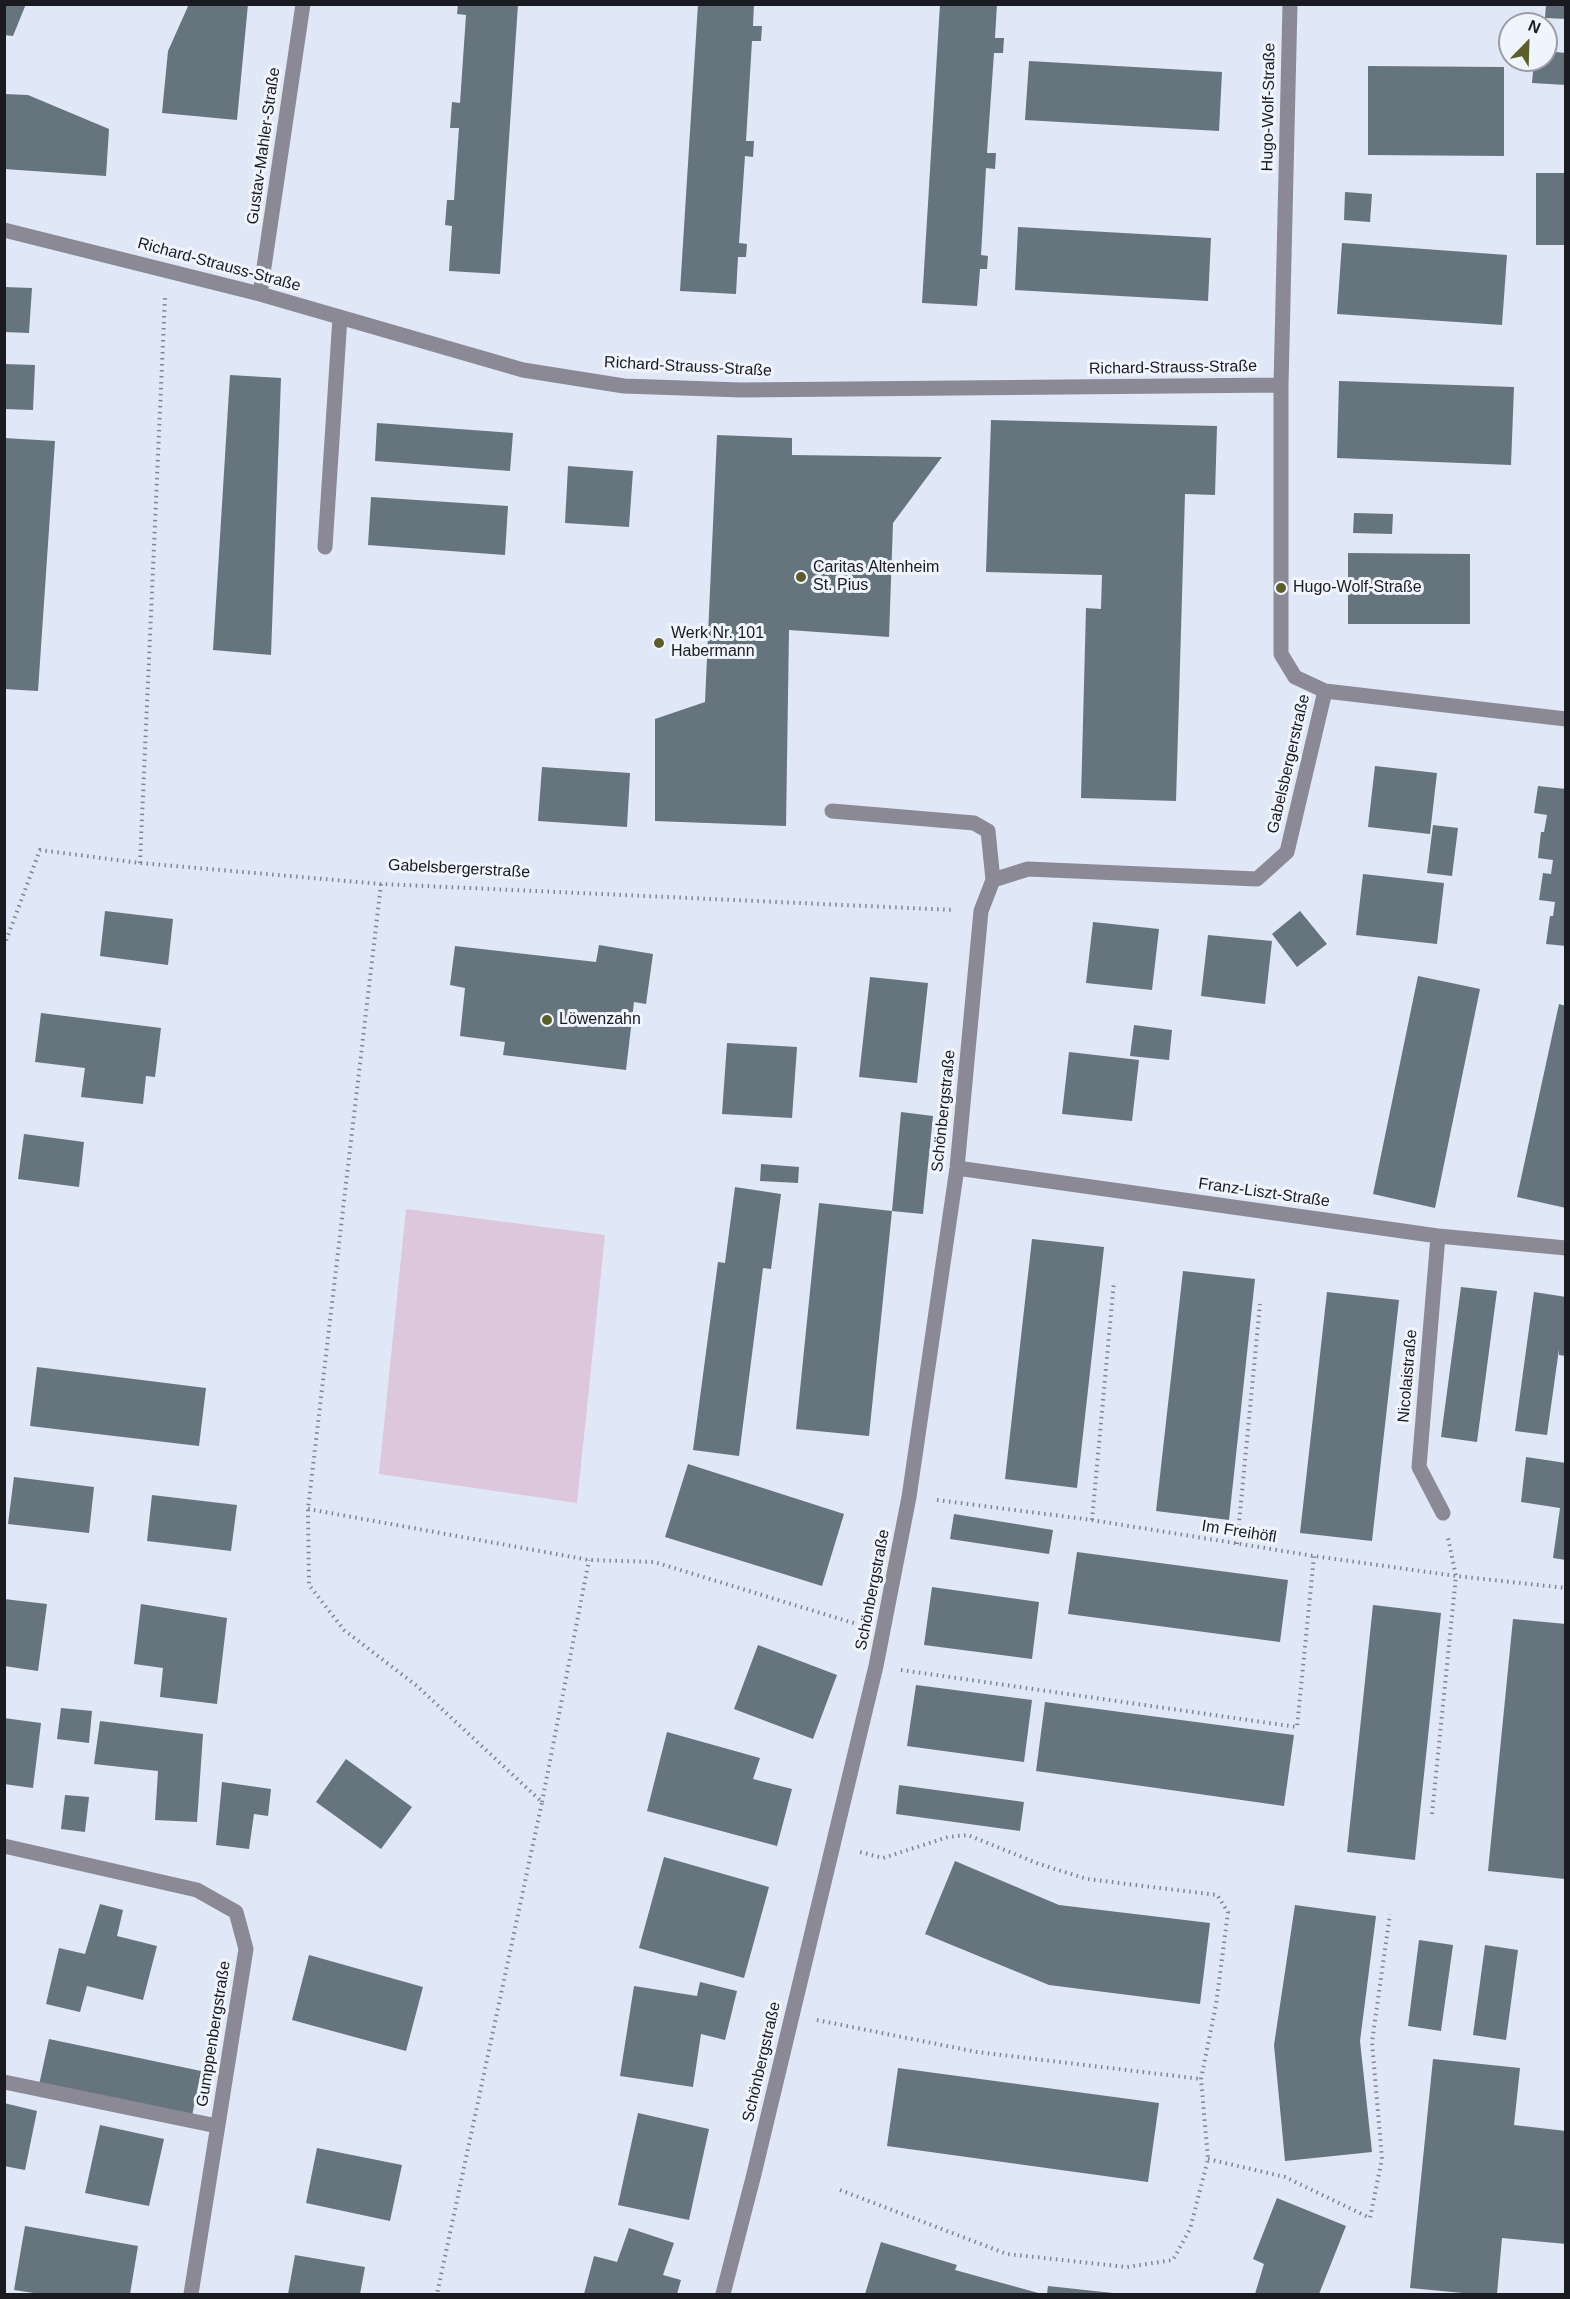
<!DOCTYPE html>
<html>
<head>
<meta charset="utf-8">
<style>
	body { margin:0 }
	#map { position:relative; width:1570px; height:2299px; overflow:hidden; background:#e0e7f6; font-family:Helvetica,sans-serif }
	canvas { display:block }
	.frame { position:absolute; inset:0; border:6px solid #191b20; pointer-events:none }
	.north { position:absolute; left:1498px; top:12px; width:60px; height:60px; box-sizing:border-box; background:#f0f4fd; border:2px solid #9a9da5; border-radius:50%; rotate:23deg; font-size:16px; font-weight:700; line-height:24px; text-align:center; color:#191b20 }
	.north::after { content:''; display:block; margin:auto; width:21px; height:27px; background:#5b5d2a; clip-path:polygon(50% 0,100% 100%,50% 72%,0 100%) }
</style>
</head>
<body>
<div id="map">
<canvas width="1570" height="2299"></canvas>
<div class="frame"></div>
<div class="north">N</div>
</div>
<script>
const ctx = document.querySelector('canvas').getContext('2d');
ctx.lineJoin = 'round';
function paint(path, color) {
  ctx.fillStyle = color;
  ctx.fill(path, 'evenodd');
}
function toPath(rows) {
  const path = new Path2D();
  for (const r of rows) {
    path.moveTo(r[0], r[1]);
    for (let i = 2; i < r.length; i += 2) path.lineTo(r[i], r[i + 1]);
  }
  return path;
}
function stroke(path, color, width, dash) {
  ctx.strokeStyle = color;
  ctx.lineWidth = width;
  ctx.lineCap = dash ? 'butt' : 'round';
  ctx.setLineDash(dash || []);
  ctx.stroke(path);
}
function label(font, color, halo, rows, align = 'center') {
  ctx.font = font + ' Helvetica,sans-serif';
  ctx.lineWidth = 6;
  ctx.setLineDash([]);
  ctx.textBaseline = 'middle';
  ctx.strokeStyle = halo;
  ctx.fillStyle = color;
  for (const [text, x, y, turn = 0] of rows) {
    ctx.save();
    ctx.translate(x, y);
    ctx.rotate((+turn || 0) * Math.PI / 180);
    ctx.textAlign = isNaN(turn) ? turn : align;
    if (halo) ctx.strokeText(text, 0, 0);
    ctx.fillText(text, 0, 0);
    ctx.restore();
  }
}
paint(toPath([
	[406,1209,605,1235,577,1503,379,1474]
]), '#ddc7dd');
paint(toPath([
	[4,4,26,4,13,36,4,35],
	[189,4,248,4,237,120,162,113,168,51],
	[458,4,518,4,500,274,449,271,452,226,445,225,447,200,454,200,459,128,450,128,452,102,460,103,466,15,457,14],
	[698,4,754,4,753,26,762,26,761,41,752,41,746,141,754,141,753,157,745,156,739,243,747,244,746,257,738,257,736,294,680,291],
	[940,4,997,4,995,38,1004,38,1003,53,994,53,987,153,996,153,995,169,986,168,981,255,988,256,987,269,980,269,977,306,922,303],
	[1546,4,1566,4,1566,19,1545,18],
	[1546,51,1566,53,1566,85,1532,83,1534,60,1546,60],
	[1029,61,1222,72,1219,131,1025,120],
	[1368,66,1504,67,1504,156,1368,155],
	[4,94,28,95,109,129,106,176,4,169],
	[1536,173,1566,173,1566,245,1536,245],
	[1345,192,1372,194,1370,222,1344,220],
	[1018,227,1211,238,1208,301,1015,290],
	[1342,243,1507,255,1502,325,1337,314],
	[4,287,32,288,29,333,4,332],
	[4,364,35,365,33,410,4,409],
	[230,375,281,378,271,655,213,650],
	[1339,381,1514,387,1511,465,1337,458],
	[991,420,1217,426,1215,495,1185,494,1176,801,1081,798,1086,608,1101,609,1102,575,986,572],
	[377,423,513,433,510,471,375,461],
	[717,435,792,438,792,455,942,457,893,523,889,637,789,630,786,826,655,821,655,719,705,702],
	[4,438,55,441,38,691,4,689],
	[568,466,633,471,629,527,565,523],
	[371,497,508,506,505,555,368,545],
	[1354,513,1393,514,1392,534,1353,533],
	[1348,553,1470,554,1470,624,1348,624],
	[1375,766,1437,773,1430,834,1368,827],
	[542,767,630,773,627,827,538,821],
	[1538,786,1566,789,1566,946,1546,944,1550,916,1553,916,1555,902,1539,900,1543,873,1551,874,1553,860,1538,858,1541,832,1544,832,1547,815,1534,813],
	[1433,825,1458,828,1452,876,1427,873],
	[1363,874,1444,883,1437,944,1356,935],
	[105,911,173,919,168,965,100,956],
	[1300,911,1327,944,1297,967,1272,934],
	[1093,922,1159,929,1152,990,1086,983],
	[1208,935,1272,941,1265,1004,1201,996],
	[599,945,653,954,646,1004,634,1002,626,1070,503,1055,505,1042,460,1036,465,988,450,985,455,946,596,962],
	[1418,976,1480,989,1435,1208,1373,1194],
	[870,977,928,983,917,1083,859,1077],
	[1559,1004,1566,1006,1566,1208,1517,1197],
	[41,1013,161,1028,155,1077,146,1076,143,1104,81,1097,85,1068,35,1062],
	[1134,1025,1172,1030,1169,1060,1130,1056],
	[727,1043,797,1047,792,1118,722,1114],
	[1069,1052,1139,1060,1132,1121,1062,1114],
	[901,1112,933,1116,923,1214,892,1211],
	[24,1134,84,1142,79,1187,18,1179],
	[761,1164,799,1167,798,1183,760,1181],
	[735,1187,781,1194,771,1269,763,1268,739,1456,693,1450,718,1262,725,1263],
	[819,1203,892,1211,869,1436,796,1429],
	[1032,1239,1104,1247,1077,1488,1005,1479],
	[1183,1271,1255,1279,1229,1520,1156,1511],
	[1461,1287,1497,1291,1477,1442,1441,1437],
	[1327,1292,1399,1300,1372,1541,1300,1533],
	[1534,1292,1566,1297,1566,1356,1559,1355,1559,1349,1547,1435,1515,1431],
	[37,1367,206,1388,199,1446,30,1426],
	[1526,1457,1566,1463,1566,1560,1553,1558,1560,1508,1521,1502],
	[688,1464,844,1514,822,1586,665,1537],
	[14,1477,94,1487,89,1533,8,1524],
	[152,1495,237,1505,231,1551,147,1541],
	[954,1514,1053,1530,1049,1554,950,1539],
	[1077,1552,1288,1580,1280,1642,1068,1614],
	[932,1587,1039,1602,1032,1659,924,1645],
	[4,1599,47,1604,38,1671,4,1666],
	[141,1604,227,1618,217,1704,160,1697,163,1668,134,1664],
	[1373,1605,1441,1613,1415,1860,1347,1852],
	[1513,1619,1566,1624,1565,1879,1488,1871],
	[758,1645,837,1675,813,1739,734,1709],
	[916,1685,1032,1700,1024,1762,907,1746],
	[1045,1702,1294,1735,1284,1806,1036,1771],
	[61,1708,92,1711,89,1743,57,1739],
	[4,1718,41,1723,33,1788,4,1784],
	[100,1721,203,1734,197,1822,155,1820,158,1771,94,1764],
	[667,1732,760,1758,753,1779,792,1789,777,1846,647,1811],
	[346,1759,412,1807,381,1849,316,1802],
	[222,1782,271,1789,268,1816,254,1814,249,1849,216,1845],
	[899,1785,1024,1802,1020,1831,896,1814],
	[65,1795,89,1797,85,1832,61,1829],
	[664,1857,769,1887,744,1978,639,1948],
	[955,1861,1059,1905,1210,1923,1200,2004,1049,1985,925,1934],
	[100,1904,123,1910,117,1936,157,1946,143,2000,87,1986,80,2012,46,2004,59,1948,85,1954],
	[1295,1905,1376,1916,1360,2041,1372,2152,1285,2161,1274,2045],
	[1419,1940,1453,1945,1441,2031,1408,2026],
	[1485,1945,1518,1950,1506,2040,1473,2035],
	[309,1955,423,1987,406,2051,292,2020],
	[700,1982,737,1991,725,2040,701,2034,693,2087,620,2076,634,1986,697,1996],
	[49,2039,201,2071,192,2116,39,2085],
	[1433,2059,1520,2068,1514,2125,1566,2131,1566,2244,1502,2238,1497,2294,1473,2294,1410,2288],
	[898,2068,1159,2103,1148,2182,887,2146],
	[4,2103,37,2111,25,2170,4,2166],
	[638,2113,709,2129,689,2220,618,2205],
	[100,2125,164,2139,149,2206,85,2193],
	[317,2148,402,2165,390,2221,306,2203],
	[1277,2198,1346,2226,1319,2294,1255,2294,1264,2264,1253,2259],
	[25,2226,138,2246,130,2294,40,2294,14,2290],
	[629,2228,674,2243,663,2275,681,2280,677,2294,584,2294,594,2256,617,2262],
	[881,2242,957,2265,955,2270,1042,2294,865,2294],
	[295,2255,365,2267,360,2294,288,2294],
	[1048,2286,1113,2293,1113,2294,1047,2294]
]), '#66747d');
stroke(toPath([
	[140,863,165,297],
	[381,884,308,1509,309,1585,344,1630,417,1686,542,1802,437,2294],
	[4,946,40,850,140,863,381,884,954,910],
	[937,1500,1092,1520,1314,1556,1456,1576,1566,1588],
	[308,1509,589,1560,654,1562,857,1624],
	[1092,1520,1114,1281],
	[1237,1544,1260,1304],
	[901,1670,1297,1727,1314,1556],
	[542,1802,589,1560],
	[1432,1814,1456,1576,1448,1538],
	[817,2020,977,2052,1201,2079],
	[1208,2159,1285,2177,1370,2218,1382,2159,1372,2042,1390,1914],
	[840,2190,1007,2254,1127,2267,1173,2260,1190,2229,1208,2159,1201,2079,1216,2005,1228,1912,1217,1895,1087,1879,1039,1864,968,1835,948,1837,883,1858,860,1852]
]), '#80858f', 4, [1.5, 4.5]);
stroke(toPath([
	[1290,4,1281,385,1281,654,1295,677,1325,691,1566,719],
	[4,230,260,294,523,370,624,386,741,390,1281,385],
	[260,294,303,4],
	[325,547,340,317],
	[993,880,1028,869,1257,879,1287,852,1325,691],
	[957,1168,1438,1236,1566,1248],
	[1438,1236,1419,1467,1443,1513],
	[4,1846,197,1890,236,1912,246,1949,191,2294],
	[4,2082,217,2126],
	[723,2294,754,2174,876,1666,909,1497,957,1168,981,911,993,880,988,831,974,823,832,811]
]), '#8c8997', 15);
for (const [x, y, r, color] of [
	[801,577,6,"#5b5d2a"],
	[1281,588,6,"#5b5d2a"],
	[659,643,6,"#5b5d2a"],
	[547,1020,6,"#5b5d2a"]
]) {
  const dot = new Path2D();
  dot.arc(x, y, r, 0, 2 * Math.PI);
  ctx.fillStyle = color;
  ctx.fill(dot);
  stroke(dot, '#f0f4fd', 2);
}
label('16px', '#191b20', '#f0f4fd', [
	["Hugo-Wolf-Straße",1269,107,-89],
	["Gustav-Mahler-Straße",264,146,-82],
	["Richard-Strauss-Straße",219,265,15],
	["Richard-Strauss-Straße",688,367,3],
	["Richard-Strauss-Straße",1173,368,-1],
	["Gabelsbergerstraße",1289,764,-77],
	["Gabelsbergerstraße",459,869,3],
	["Schönbergstraße",944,1111,-84],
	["Franz-Liszt-Straße",1264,1193,8],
	["Nicolaistraße",1408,1376,-85],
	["Im Freihöfl",1239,1532,9],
	["Schönbergstraße",873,1590,-79],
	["Gumppenbergstraße",214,2034,-81],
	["Schönbergstraße",762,2062,-77]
]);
label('16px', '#191b20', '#f0f4fd', [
	["Caritas Altenheim",813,568],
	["St. Pius",813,586],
	["Hugo-Wolf-Straße",1293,588],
	["Werk Nr. 101",671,634],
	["Habermann",671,652],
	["Löwenzahn",559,1020]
], 'left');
</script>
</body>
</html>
